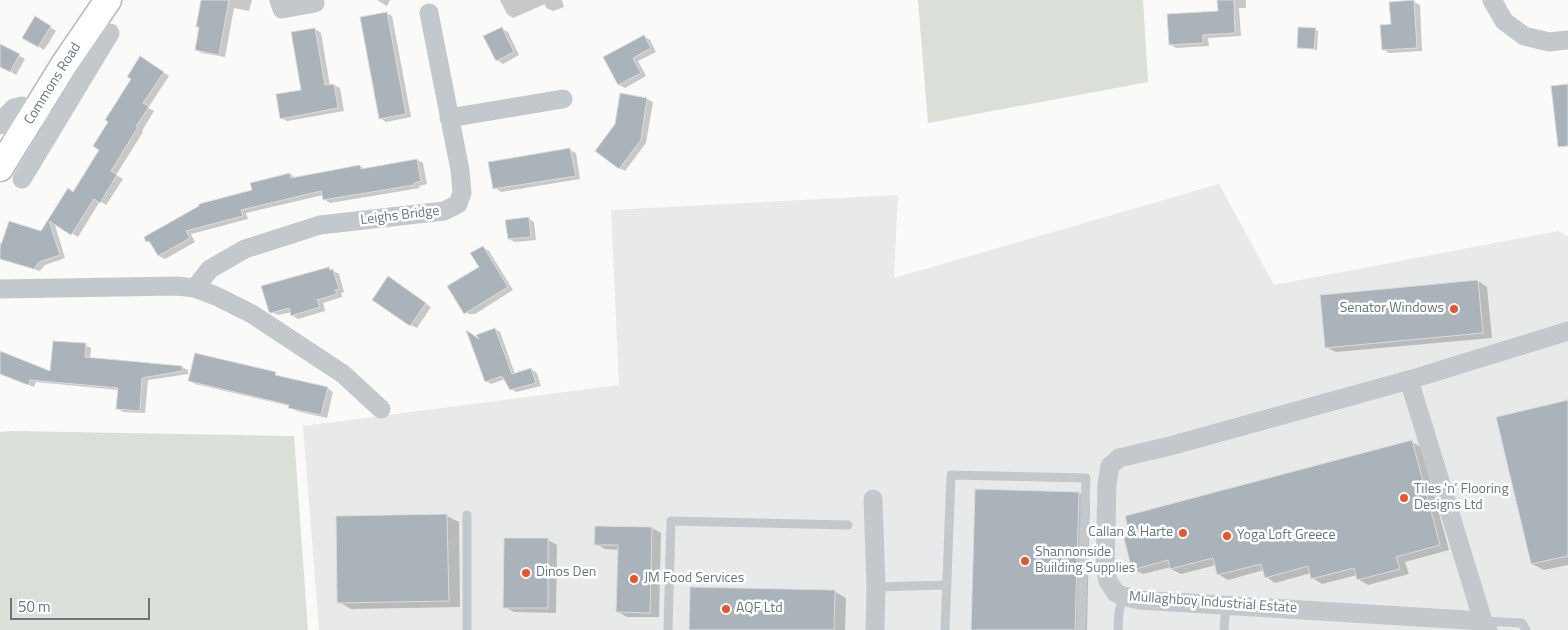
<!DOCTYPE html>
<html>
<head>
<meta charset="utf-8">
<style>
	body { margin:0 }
	#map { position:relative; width:1568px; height:630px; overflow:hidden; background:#fafaf8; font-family:"Titillium Web",sans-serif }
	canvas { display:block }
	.scale { position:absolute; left:10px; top:598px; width:140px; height:22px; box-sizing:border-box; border:2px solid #657683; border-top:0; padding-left:6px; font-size:15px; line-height:18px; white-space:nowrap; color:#657683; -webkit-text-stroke:4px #fff; paint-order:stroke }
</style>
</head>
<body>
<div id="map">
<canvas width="1568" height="630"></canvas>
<div class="scale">50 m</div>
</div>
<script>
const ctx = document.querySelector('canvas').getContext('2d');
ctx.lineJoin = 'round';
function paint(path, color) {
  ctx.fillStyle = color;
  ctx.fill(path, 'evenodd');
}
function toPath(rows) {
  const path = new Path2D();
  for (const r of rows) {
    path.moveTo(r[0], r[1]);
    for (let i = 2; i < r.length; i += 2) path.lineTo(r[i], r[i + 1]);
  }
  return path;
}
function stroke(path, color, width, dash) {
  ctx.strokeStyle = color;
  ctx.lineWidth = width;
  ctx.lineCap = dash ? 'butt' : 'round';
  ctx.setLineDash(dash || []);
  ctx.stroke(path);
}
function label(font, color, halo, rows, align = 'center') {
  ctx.font = font + ' "Titillium Web",sans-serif';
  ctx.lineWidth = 5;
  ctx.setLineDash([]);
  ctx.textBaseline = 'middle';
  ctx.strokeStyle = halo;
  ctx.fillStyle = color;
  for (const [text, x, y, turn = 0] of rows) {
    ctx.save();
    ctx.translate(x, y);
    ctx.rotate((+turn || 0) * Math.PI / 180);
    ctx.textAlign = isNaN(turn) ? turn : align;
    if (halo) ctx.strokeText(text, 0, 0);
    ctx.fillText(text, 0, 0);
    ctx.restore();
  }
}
paint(toPath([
	[1219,184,1274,285,1558,231,1568,236,1568,630,319,630,303,426,619,385,611,210,898,195,894,278]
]), '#e8e9e9');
paint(toPath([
	[918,0,1143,0,1148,82,928,123],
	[11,431,294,436,308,630,0,630,0,432]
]), '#dadfd7');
paint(toPath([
	[202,0,252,0,249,11,234,8,225,57,202,53,196,50,200,28,197,26],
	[377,0,390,0,387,6],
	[500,0,562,0,564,7,553,11,546,8,545,4,513,18,507,14],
	[1219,0,1246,0,1246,8,1239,8,1241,36,1208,38,1209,46,1176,48,1170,44,1219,12],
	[1414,2,1420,5,1422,51,1389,53,1383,49],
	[386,13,392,16,411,117,386,122,380,118],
	[36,18,56,31,44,50,24,37],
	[315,29,321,33,330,86,334,85,340,88,344,111,287,121,281,118,302,91],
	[502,29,508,32,519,55,503,64,497,60],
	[1315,30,1318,31,1317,50,1301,48,1298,47],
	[644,36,650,40,656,52,638,61,646,76,625,88,619,85,604,58],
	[0,45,25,59,16,75,0,65],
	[148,62,169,76,148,108,154,111,142,131,143,132,116,175,123,179,106,205,100,201,78,237,54,222,65,258,45,265,40,271,0,259,0,243,3,244,41,233,68,190,74,193,101,150],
	[621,95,647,99,653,102,646,143,625,171,619,168,616,125],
	[570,150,576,153,580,179,501,192,495,188],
	[417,160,423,163,427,184,419,186,420,188,330,203,324,199,323,195,246,213,248,219,191,234,195,242,165,259,159,256,152,244,147,241,290,174,296,178,360,166,365,169],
	[528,218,534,222,536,240,515,242,509,239],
	[483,247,489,251,513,290,475,314,469,314,463,310,480,267],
	[328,268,339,274,344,292,341,293,342,297,323,303,325,311,298,319,292,315,292,312,278,315,270,311],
	[1478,281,1487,287,1492,338,1336,352,1326,347],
	[394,282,431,307,417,328,411,325],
	[495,329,500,332,515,374,531,369,537,373,541,386,516,392,511,389,505,379,491,384,486,381,482,342],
	[85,345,91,348,90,359,182,367,188,370,188,374,148,380,145,413,123,412,117,408,119,390,36,382,34,387,0,373,0,352,51,373],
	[275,374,282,377,327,388,333,392,327,418,296,411,290,406,195,384,189,380],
	[1568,401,1568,565,1544,570,1532,564],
	[1412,442,1421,447,1449,550,1405,562,1409,574,1368,585,1358,579,1357,575,1322,584,1312,578,1311,573,1275,583,1266,577,1264,570,1228,580,1218,574,1216,565,1181,574,1171,569,1171,567,1143,574,1133,569],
	[1079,493,1090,500,1087,630,973,630],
	[447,516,459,522,460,607,351,609,339,602],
	[652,528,661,533,659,617,627,617,618,612,619,550,605,549,596,544],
	[505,539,548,540,557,545,556,613,514,612,505,607],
	[834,591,846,598,845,630,690,630]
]), '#0003');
const building = toPath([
	[201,0,229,0,219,55,195,50,199,27,196,27,201,0],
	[1217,0,1234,0,1235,33,1203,35,1203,43,1169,45,1167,14,1218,11,1217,0],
	[1414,0,1417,48,1382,50,1380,25,1391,24,1389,2,1414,0],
	[387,12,406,114,379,119,360,17,387,12],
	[35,16,51,26,38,47,22,38,35,16],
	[502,27,514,52,496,61,483,36,502,27],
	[1298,27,1316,28,1314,49,1297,48,1298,27],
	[315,28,325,85,334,84,338,108,280,119,276,94,301,90,291,32,315,28],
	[644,35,651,48,633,58,641,73,618,85,603,57,644,35],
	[0,44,20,54,10,72,0,67,0,44],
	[140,56,164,72,143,103,149,107,136,126,138,127,111,171,117,175,100,203,94,199,71,235,49,221,60,255,39,262,34,269,0,259,0,248,9,221,41,231,68,188,73,192,99,150,93,146,108,122,105,120,131,79,127,77,140,56],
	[1568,84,1568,146,1558,147,1551,86,1568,84],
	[620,93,647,98,641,140,619,169,595,151,615,124,620,93],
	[570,148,576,176,493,189,488,162,570,148],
	[417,159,421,181,414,183,414,185,323,200,321,191,241,210,243,216,186,231,190,238,158,256,149,241,146,242,144,237,199,206,199,204,252,190,250,183,290,173,291,178,360,165,361,169,417,159],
	[529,217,531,237,508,239,505,220,529,217],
	[483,246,508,287,464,314,447,286,479,267,470,253,483,246],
	[329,267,330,270,333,269,339,289,335,290,337,294,317,300,320,307,291,316,289,308,271,313,269,312,261,286,329,267],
	[388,276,426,303,410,326,372,300,388,276],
	[1478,280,1483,333,1325,348,1320,295,1478,280],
	[495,328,512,374,531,368,536,383,510,390,502,376,485,382,466,330,479,339,476,335,495,328],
	[53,341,86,343,85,357,182,366,182,371,142,378,140,411,116,409,118,388,30,380,28,385,0,374,0,351,50,371,53,341],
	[195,353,276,372,275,375,328,387,321,415,288,408,289,405,188,381,195,353],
	[1568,400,1568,556,1531,564,1496,417,1568,400],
	[1412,440,1440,545,1396,557,1400,569,1357,580,1354,568,1311,579,1308,566,1265,578,1261,564,1217,575,1213,558,1170,569,1168,560,1132,570,1123,535,1129,533,1125,516,1412,440],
	[975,489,1079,492,1075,630,971,630,975,489],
	[447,514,449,601,337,603,336,516,447,514],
	[595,526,652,527,650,613,616,612,618,545,594,545,595,526],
	[504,538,548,538,548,608,503,608,504,538],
	[690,587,835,590,834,630,689,630,690,587]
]);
paint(building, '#aab3b9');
stroke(building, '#dcdcda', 1);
const secondary = toPath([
	[0,168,65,63,108,0]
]);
stroke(secondary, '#b3babf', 29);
stroke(toPath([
	[876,587,947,585],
	[1483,621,1522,623,1526,630],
	[467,630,467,515],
	[668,630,671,521,848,525],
	[945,630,951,475,1086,478,1081,630],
	[1118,630,1119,612,1123,596],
	[1224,630,1226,605]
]), '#c3c8cc', 9);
stroke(toPath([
	[279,0,282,9,315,3],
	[1492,0,1504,21,1524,36,1549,42,1568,40],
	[449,118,563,99],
	[0,125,6,116,14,108,22,106,35,111,46,118],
	[22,179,110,33],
	[195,288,216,296,252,314,343,374,381,409],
	[0,289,177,286,195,288,210,269,245,249,320,225,444,211,458,204,462,193,460,170,429,13],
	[1409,380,1483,621,1488,630],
	[873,499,876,587,875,630],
	[1483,621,1139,600,1123,596,1116,593,1108,581,1105,567,1107,484,1110,466,1119,458,1170,446,1409,380,1568,331]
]), '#c3c8cc', 19);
stroke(secondary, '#fff', 26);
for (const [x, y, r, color] of [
	[1454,309,5,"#e4572e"],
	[1404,498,5,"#e4572e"],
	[1183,533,5,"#e4572e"],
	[1227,536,5,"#e4572e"],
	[1025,561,5,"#e4572e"],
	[526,573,5,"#e4572e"],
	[634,579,5,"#e4572e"],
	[726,609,5,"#e4572e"]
]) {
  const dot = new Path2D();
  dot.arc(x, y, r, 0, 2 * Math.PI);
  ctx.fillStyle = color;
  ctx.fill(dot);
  stroke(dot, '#fff', 2);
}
label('14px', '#657683', '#fff', [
	["Commons Road",53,84,-58],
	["Leighs Bridge",400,216,-7],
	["Mullaghboy Industrial Estate",1213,603,4]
]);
label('14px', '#657683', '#fff', [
	["Senator Windows",1444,309,"right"],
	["Tiles 'n' Flooring",1414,490],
	["Designs Ltd",1414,506],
	["Callan & Harte",1173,533,"right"],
	["Yoga Loft Greece",1237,536],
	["Shannonside",1035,553],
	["Building Supplies",1035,569],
	["Dinos Den",536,573],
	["JM Food Services",644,579],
	["AQF Ltd",736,609]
], 'left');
</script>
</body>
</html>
